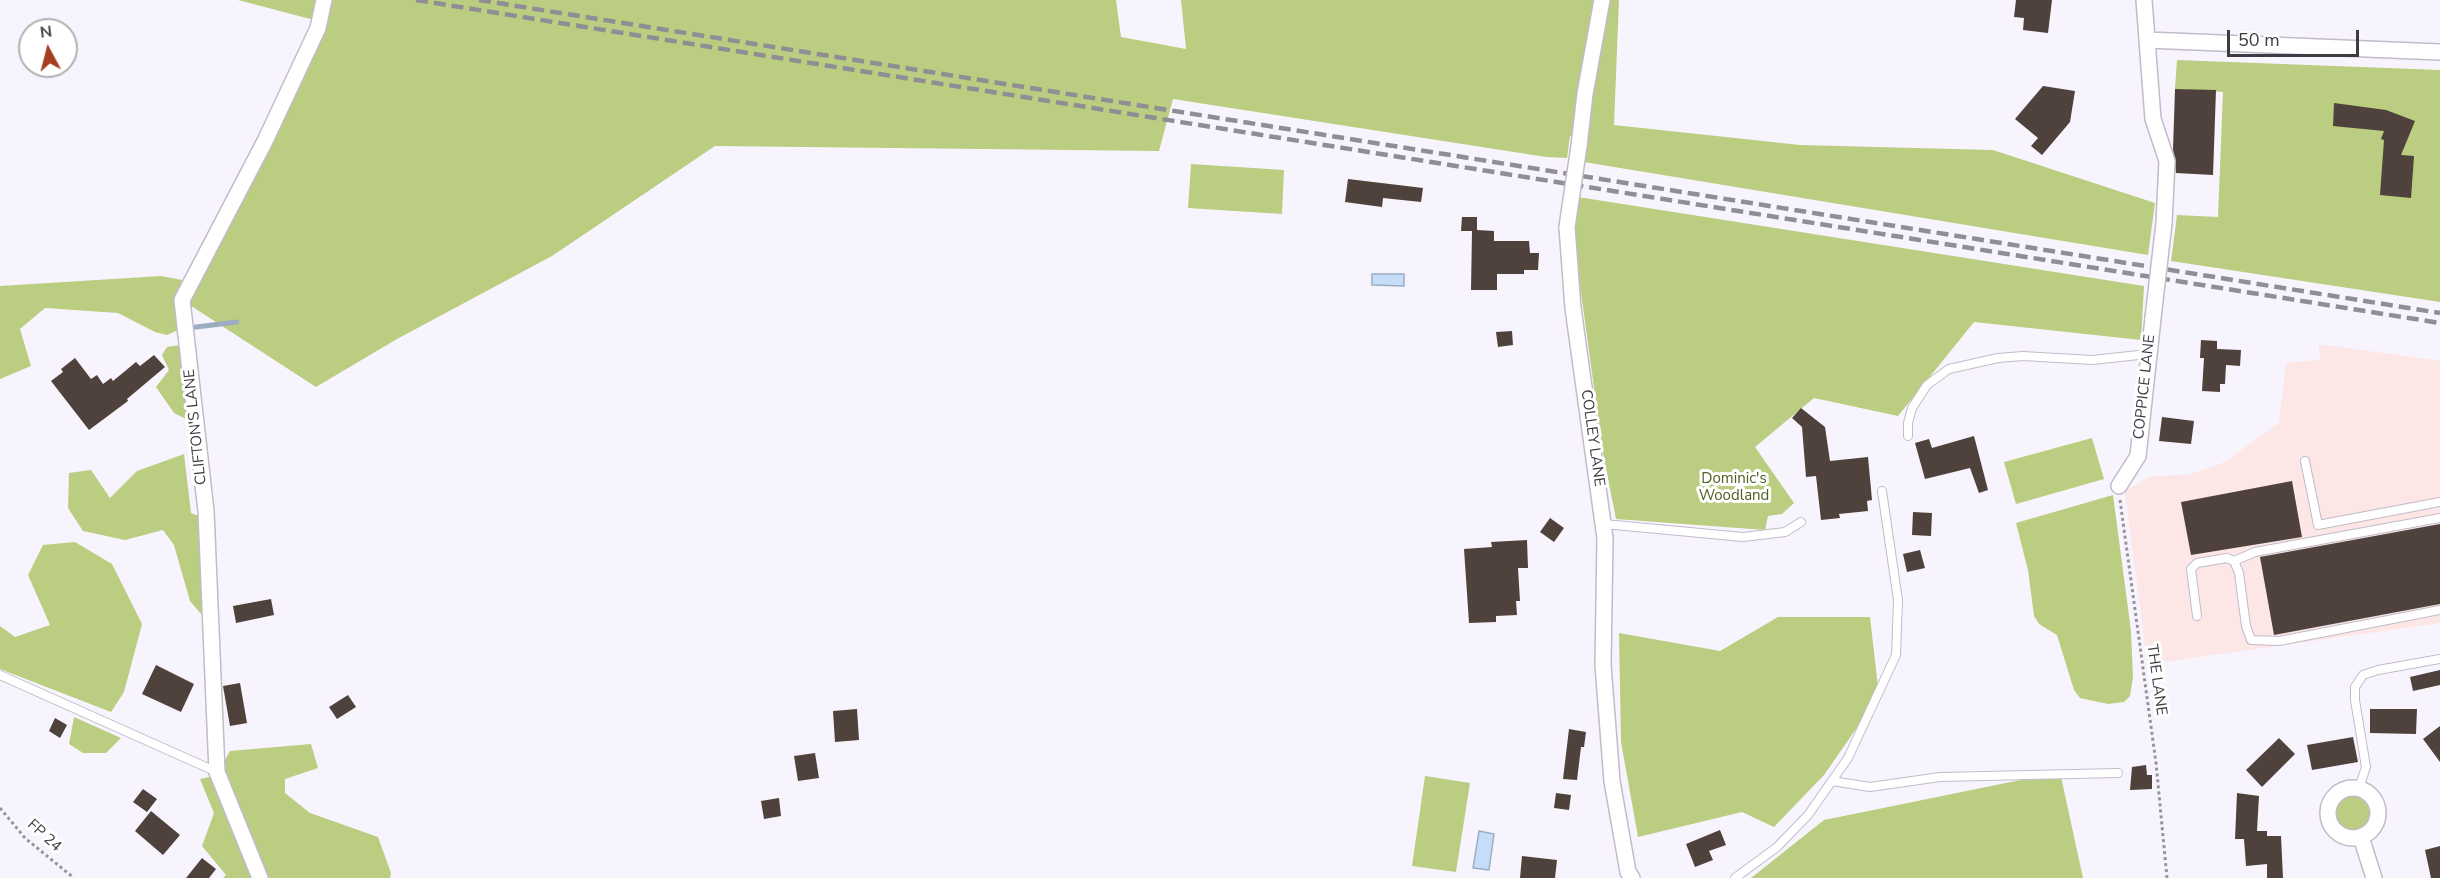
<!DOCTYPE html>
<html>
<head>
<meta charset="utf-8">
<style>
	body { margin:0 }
	#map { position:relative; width:2440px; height:878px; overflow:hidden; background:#f8f4fd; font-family:"Nunito Sans",sans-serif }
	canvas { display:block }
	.north { position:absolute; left:18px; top:18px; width:60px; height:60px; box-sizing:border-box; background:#fff; border:2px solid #b2b1b3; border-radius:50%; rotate:353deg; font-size:16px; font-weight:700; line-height:24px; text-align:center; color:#3e3c42 }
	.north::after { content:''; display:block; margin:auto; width:21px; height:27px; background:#a63e20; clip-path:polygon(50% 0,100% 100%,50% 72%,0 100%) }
	.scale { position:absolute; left:2227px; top:30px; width:132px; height:27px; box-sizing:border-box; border:3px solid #3e3c42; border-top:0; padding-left:8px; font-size:18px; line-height:21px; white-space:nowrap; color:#3e3c42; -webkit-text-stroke:4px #fff; paint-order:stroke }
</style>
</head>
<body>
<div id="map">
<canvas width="2440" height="878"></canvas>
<div class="north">N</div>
<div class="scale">50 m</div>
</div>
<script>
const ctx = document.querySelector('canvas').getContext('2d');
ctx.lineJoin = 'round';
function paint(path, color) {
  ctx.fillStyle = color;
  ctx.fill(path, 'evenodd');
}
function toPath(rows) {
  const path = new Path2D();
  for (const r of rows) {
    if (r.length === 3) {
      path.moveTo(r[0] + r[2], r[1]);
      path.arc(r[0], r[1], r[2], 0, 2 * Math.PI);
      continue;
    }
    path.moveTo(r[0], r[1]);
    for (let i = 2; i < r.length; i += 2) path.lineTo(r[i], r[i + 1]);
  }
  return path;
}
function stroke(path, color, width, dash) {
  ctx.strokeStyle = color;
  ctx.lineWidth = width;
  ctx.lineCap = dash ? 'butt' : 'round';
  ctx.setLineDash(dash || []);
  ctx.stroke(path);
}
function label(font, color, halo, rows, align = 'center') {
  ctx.font = font + ' "Nunito Sans",sans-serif';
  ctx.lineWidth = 6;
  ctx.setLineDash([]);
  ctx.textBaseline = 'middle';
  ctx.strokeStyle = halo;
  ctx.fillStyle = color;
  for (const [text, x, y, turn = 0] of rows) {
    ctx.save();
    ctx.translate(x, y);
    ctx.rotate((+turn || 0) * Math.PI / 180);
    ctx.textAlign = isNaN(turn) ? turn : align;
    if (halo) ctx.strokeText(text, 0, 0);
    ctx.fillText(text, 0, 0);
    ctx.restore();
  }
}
paint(toPath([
	[2319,344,2440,361,2440,623,2171,661,2147,661,2125,492,2150,476,2188,475,2225,462,2279,423,2286,363,2320,360]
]), '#fce6e6');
paint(toPath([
	[238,0,318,0,314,20],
	[324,0,1116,0,1121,37,1186,49,1181,0,1619,0,1614,125,1800,145,1993,150,2155,203,2148,255,1584,162,1587,138,1570,136,1567,158,1546,157,1173,99,1159,151,715,146,552,256,397,339,316,387,182,300],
	[2177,60,2440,70,2440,302,2171,261,2177,215,2218,217,2223,92,2175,89],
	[1191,164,1284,170,1282,214,1188,208],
	[1578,197,2144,286,2141,340,1974,322,1898,416,1814,398,1755,447,1794,503,1782,514,1768,516,1765,530,1616,519,1603,453,1572,227],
	[161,276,182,280,177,300,178,330,167,335,155,332,118,313,45,308,20,329,31,366,0,379,0,286],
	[180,345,190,421,174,413,156,387,169,370,162,355,167,347],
	[2092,438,2104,479,2016,504,2004,462],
	[184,454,191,513,199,516,204,590,201,614,190,601,174,545,163,530,125,540,83,531,68,508,69,473,91,470,110,498,137,471],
	[2113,495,2131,631,2133,677,2130,696,2124,702,2108,704,2080,698,2074,690,2057,635,2039,624,2034,616,2028,570,2016,523],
	[75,542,112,564,142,624,124,692,111,712,0,669,0,626,15,637,50,625,28,575,43,545],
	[1778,617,1870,617,1879,696,1824,775,1774,827,1742,812,1638,837,1621,742,1619,633,1720,651],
	[74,717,121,738,106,753,83,753,69,744],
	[311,744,318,768,285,779,285,793,310,813,378,837,391,873,390,878,266,878,222,766,230,751],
	[2060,772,2083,878,1751,878,1824,820],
	[214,776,257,878,223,878,226,875,202,846,214,813,200,779],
	[1425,776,1470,783,1456,872,1412,866],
	[2353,813,18]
]), '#bacd80');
const water = toPath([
	[1372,274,1404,274,1404,286,1372,285,1372,274],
	[1479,831,1494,834,1489,870,1473,868,1479,831]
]);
paint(water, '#c5ddf8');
stroke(water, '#9cadc1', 1.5);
stroke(toPath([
	[188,328,237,322]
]), '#9cadc1', 5);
paint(toPath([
	[2016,0,2052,0,2048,33,2023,30,2024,18,2014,17],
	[2043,86,2075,91,2070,122,2042,155,2031,146,2038,138,2015,119],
	[2175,89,2216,90,2213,175,2176,173,2173,149],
	[2334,103,2386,110,2415,121,2401,155,2414,156,2411,198,2380,195,2384,140,2381,139,2384,131,2333,126],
	[1348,179,1423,188,1421,202,1383,198,1382,207,1345,202],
	[1462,217,1477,217,1477,230,1494,231,1494,241,1529,241,1530,253,1539,253,1538,270,1524,270,1524,274,1497,274,1497,290,1471,290,1472,231,1461,231],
	[1512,331,1513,345,1498,347,1496,332],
	[2201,340,2217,341,2217,349,2241,350,2240,366,2226,365,2225,384,2220,384,2220,392,2202,391,2204,358,2200,358],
	[154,355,165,367,127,399,128,401,89,430,51,381,63,372,61,369,75,358,91,379,97,375,103,384,111,378,113,381,136,362,140,366],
	[1801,408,1825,427,1830,461,1868,457,1872,500,1867,501,1868,511,1839,514,1840,518,1821,520,1816,476,1806,477,1802,427,1792,418],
	[2162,417,2194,421,2191,444,2159,441],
	[1974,436,1988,490,1979,493,1970,468,1925,479,1915,443,1929,439,1932,448],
	[2292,481,2302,537,2191,555,2181,502],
	[1913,512,1932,513,1931,536,1912,535],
	[1550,518,1564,528,1554,542,1540,532],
	[2440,524,2440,604,2274,635,2260,557],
	[1527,540,1528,568,1518,568,1520,601,1516,601,1517,615,1496,616,1496,622,1469,623,1464,549,1492,547,1491,542],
	[1920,550,1925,568,1907,572,1903,554],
	[271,599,274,615,236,623,233,606],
	[156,665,194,684,181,712,142,694],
	[2440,670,2440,685,2413,691,2410,677],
	[240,683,247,723,230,726,223,686],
	[348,695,356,707,337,719,329,707],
	[857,709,859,740,835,742,833,711],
	[2370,709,2417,709,2416,734,2370,733],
	[55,718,67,725,60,738,49,731],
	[2440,726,2440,762,2423,739],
	[1569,729,1586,732,1584,747,1581,747,1577,780,1563,779],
	[2353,737,2358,762,2312,770,2307,745],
	[2279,738,2295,754,2262,787,2246,770],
	[815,753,819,778,798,781,794,756],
	[2146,765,2147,775,2152,775,2152,789,2130,790,2132,767],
	[143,789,157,799,147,812,133,802],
	[1556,793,1571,795,1569,810,1554,808],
	[2237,793,2259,796,2257,831,2267,831,2267,836,2281,836,2283,878,2267,878,2267,864,2246,866,2244,839,2235,839],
	[779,798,781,816,764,819,761,801],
	[151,811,180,835,163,855,135,831],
	[1720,830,1726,845,1709,851,1713,860,1695,867,1686,844],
	[2440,846,2440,878,2431,878,2425,850],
	[1522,856,1557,860,1555,878,1520,878],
	[202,858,216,869,209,878,186,878]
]), '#4f413b');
const service = toPath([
	[1908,436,1908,423,1912,408,1927,385,1949,369,1998,358,2023,356,2092,360,2148,354],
	[2305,461,2318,525,2440,502],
	[1604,524,1743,537,1785,532,1801,522],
	[2234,561,2255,552,2440,518],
	[2197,616,2191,569,2197,563,2227,558,2234,561,2239,573,2246,626,2251,640,2279,641,2440,610],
	[0,675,217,772],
	[1832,781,1870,787,1940,777,2118,773],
	[2359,788,2366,767,2355,700,2355,687,2363,675,2378,670,2440,659],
	[1735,878,1777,847,1808,815,1848,758,1896,655,1898,600,1882,491]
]);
const minor = toPath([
	[2144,0,2153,119,2167,161,2164,223],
	[2147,40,2440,52],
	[1579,146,1585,94,1602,0],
	[1567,227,1573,308,1605,538,1603,665,1612,781,1628,872,1632,878],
	[2119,486,2138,456,2153,318],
	[2353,813,25],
	[2361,837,2374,878],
	[260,878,217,772,206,511,182,300,265,141,318,28,324,0]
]);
stroke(service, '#c2bbca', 10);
stroke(minor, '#c2bbca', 18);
stroke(toPath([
	[2120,500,2156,763,2167,878],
	[0,808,25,838,74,878]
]), '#96939b', 3, [3, 3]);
stroke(service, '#fff', 8);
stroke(minor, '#fff', 15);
stroke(toPath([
	[416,0,2440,323],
	[479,0,2440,313]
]), '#908d95', 4.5, [12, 6]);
const minorBridge = toPath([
	[1567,227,1579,146],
	[2153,318,2164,223]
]);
stroke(minorBridge, '#c2bbca', 18, []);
stroke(minorBridge, '#fff', 15);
label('15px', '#3e3c42', '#fff', [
	["COPPICE LANE",2145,387,-84],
	["CLIFTON'S LANE",196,427,-96],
	["COLLEY LANE",1592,438,82],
	["THE LANE",2156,680,82],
	["FP 24",44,836,42]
]);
label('15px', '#4f5d1f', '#fff', [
	["Dominic's",1734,479],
	["Woodland",1734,496]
]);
</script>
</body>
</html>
